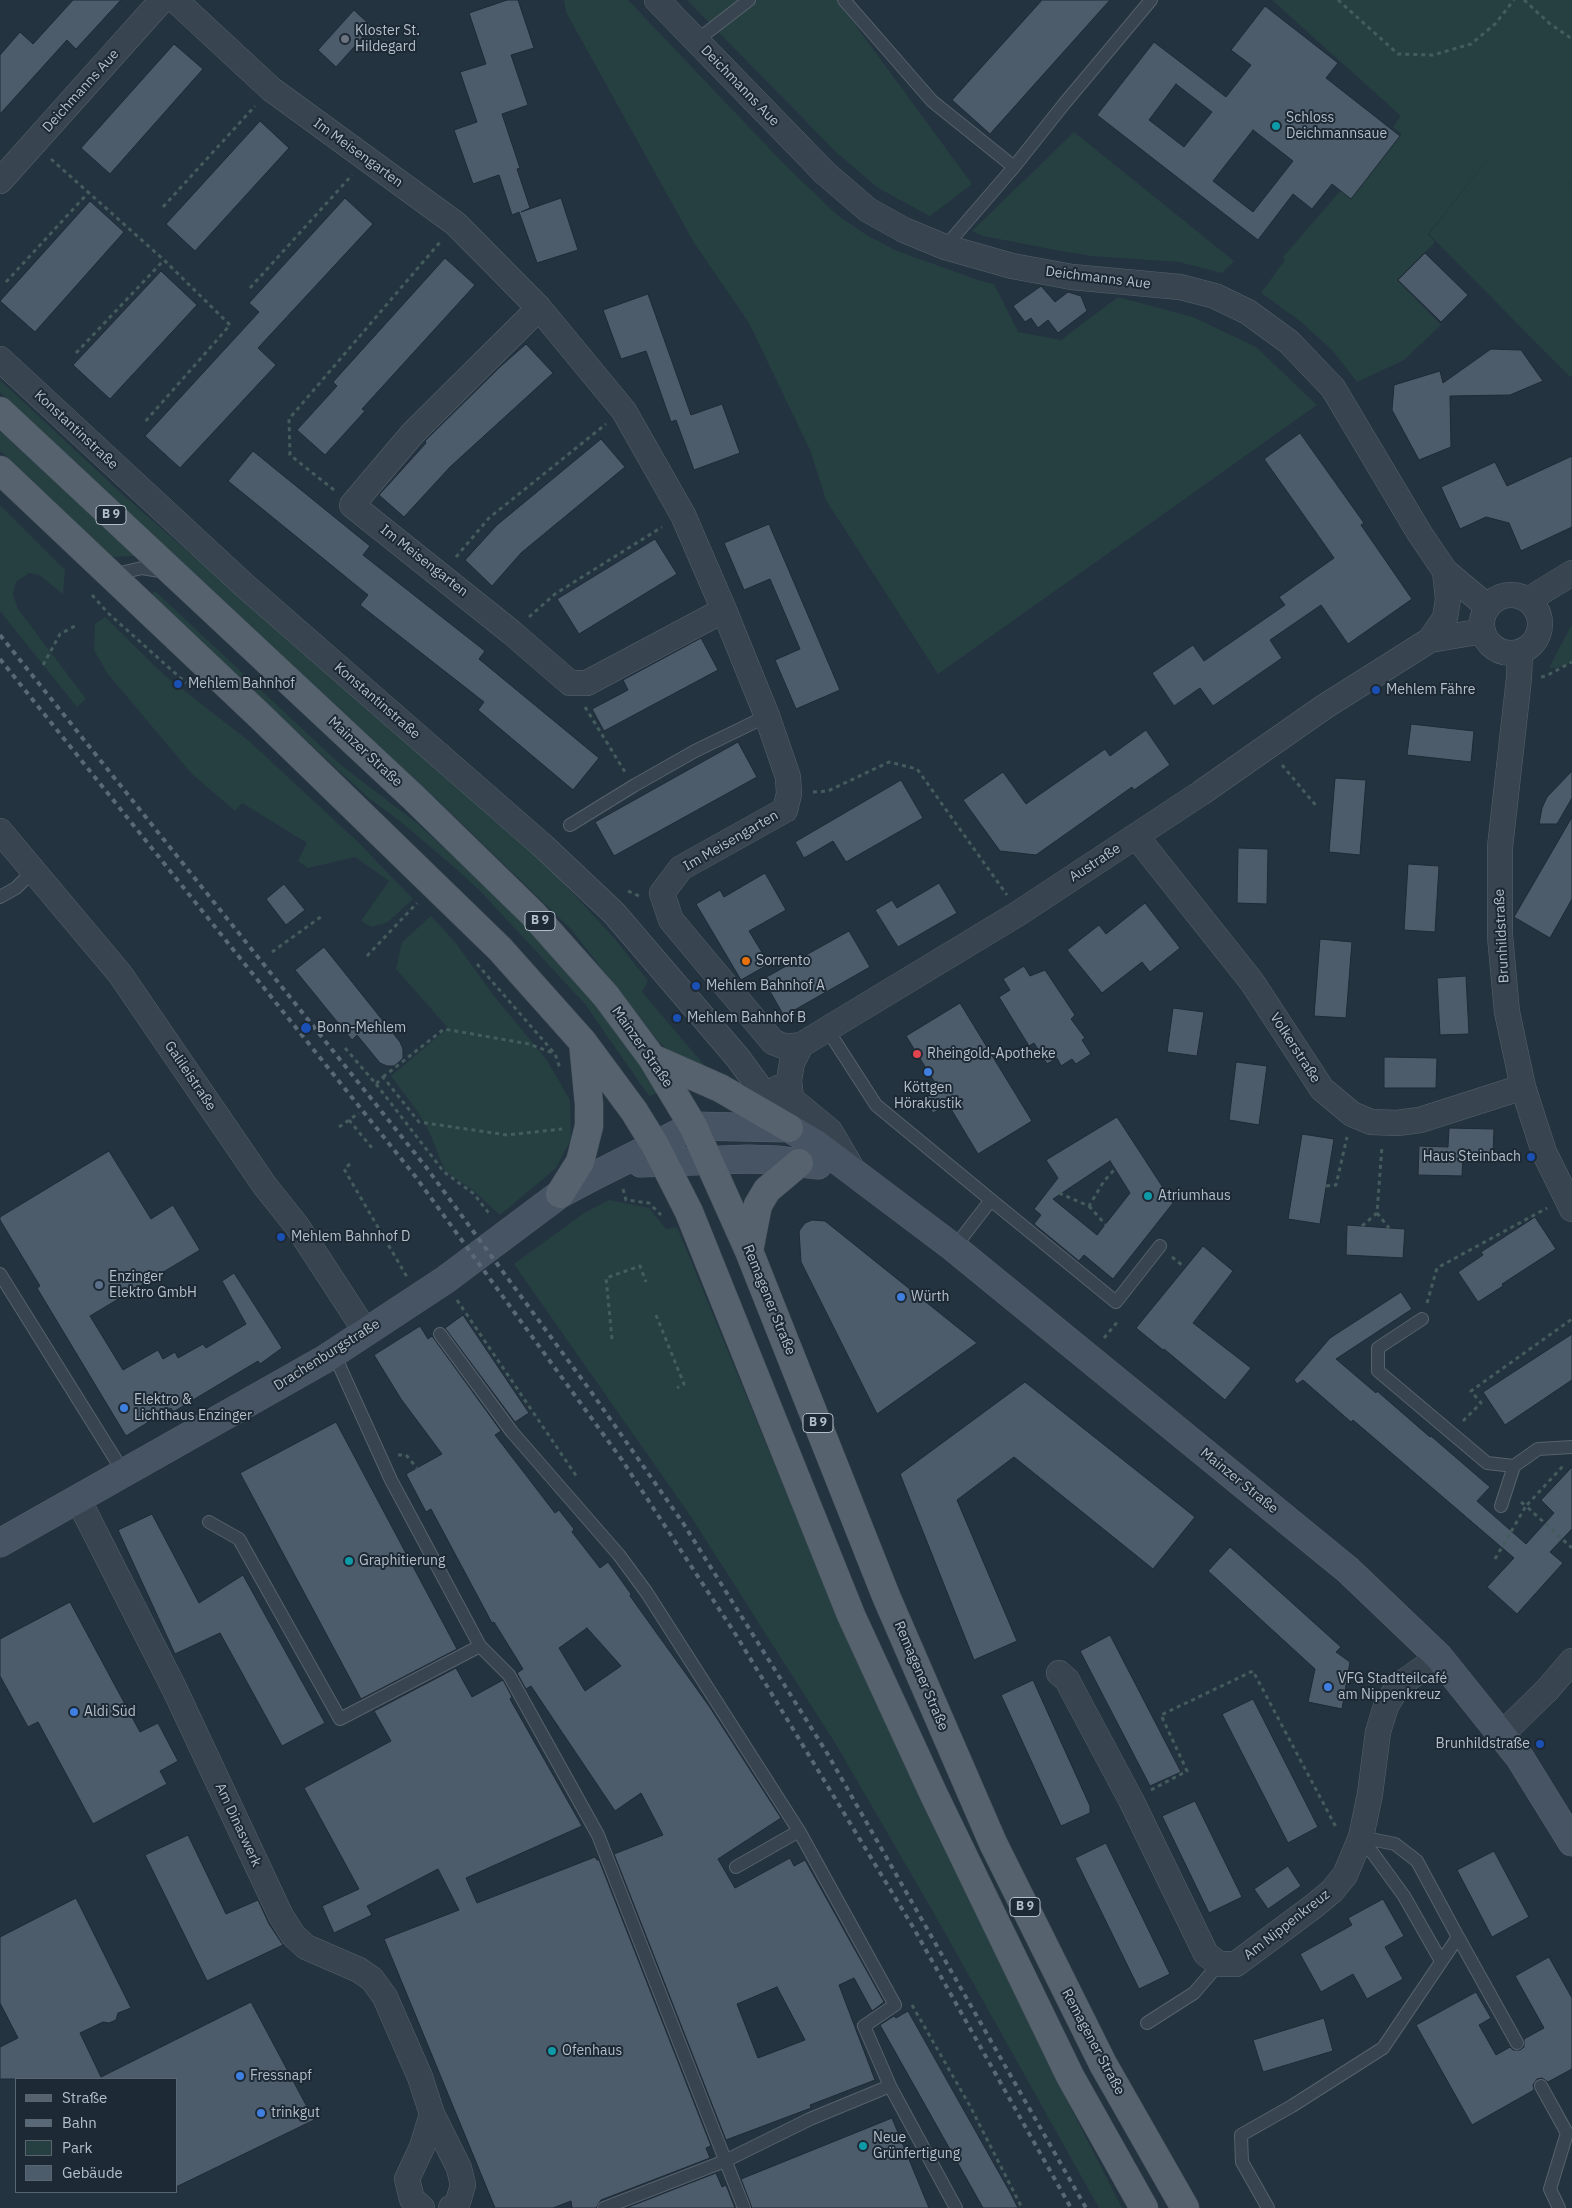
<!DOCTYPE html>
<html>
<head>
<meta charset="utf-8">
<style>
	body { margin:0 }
	#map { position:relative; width:1572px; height:2208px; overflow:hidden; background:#243340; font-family:"IBM Plex Sans",sans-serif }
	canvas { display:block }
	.legend { position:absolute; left:15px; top:2078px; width:162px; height:115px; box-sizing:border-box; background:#1d2934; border:1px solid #596570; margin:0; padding:6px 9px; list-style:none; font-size:15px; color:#b4bfca }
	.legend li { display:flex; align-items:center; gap:10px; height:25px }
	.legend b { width:25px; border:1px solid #596570 }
</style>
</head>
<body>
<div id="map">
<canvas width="1572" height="2208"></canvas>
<ul class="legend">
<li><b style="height:6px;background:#56636f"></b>Straße</li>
<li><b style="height:6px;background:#5a6977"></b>Bahn</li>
<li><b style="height:14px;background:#264041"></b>Park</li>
<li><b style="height:14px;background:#4c5c6b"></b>Gebäude</li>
</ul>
</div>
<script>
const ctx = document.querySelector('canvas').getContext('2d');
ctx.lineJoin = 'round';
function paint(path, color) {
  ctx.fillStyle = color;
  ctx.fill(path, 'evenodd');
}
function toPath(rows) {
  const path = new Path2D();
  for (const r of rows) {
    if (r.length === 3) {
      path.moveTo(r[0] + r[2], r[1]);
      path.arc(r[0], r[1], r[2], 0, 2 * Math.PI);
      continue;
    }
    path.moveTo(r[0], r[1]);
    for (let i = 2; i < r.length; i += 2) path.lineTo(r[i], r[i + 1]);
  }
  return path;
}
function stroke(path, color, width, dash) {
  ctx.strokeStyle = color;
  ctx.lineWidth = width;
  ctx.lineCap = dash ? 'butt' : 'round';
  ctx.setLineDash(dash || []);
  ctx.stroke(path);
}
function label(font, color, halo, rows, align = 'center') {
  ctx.font = font + ' "IBM Plex Sans",sans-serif';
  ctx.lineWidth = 4;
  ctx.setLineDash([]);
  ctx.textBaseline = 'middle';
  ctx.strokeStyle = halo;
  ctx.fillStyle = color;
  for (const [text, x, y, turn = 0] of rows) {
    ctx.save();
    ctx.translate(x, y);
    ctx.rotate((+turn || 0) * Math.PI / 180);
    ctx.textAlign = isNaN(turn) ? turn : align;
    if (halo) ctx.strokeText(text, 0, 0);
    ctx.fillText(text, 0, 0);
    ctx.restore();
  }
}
paint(toPath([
	[564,0,628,0,786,166,836,214,868,236,897,251,981,281,994,284,1018,332,1061,340,1118,297,1193,317,1256,347,1317,405,938,674,826,500,810,450,749,323,693,241,566,12],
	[687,0,837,0,972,184,930,216,878,188,837,153],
	[1272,0,1572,0,1572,185,1564,177,1572,186,1572,376,1570,377,1429,234,1514,126,1428,234,1435,242,1397,280,1441,325,1404,360,1357,382,1332,350,1300,321,1261,293,1285,260,1283,257,1342,189,1351,195,1402,134,1393,127,1401,116],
	[1074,132,1234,261,1222,273,1179,262,1091,256,1056,250,983,236,972,231],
	[0,380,122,494,544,862,615,939,648,981,642,992,711,1073,677,1057,659,1042,571,929,434,797,0,392],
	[0,431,135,556,112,557,0,451],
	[0,505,65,570,63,594,39,575,29,573,16,582,13,595,18,609,86,699,77,707,0,611],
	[153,592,156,592,342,766,417,823,500,899,574,977,626,1043,658,1093,649,1096,585,1004,484,895,461,873,401,822,370,799,338,770,153,597],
	[105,617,164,675,249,741,359,843,413,899,388,922,372,927,361,921,389,881,355,857,308,868,298,861,307,843,242,803,235,811,192,774,107,673,94,650,95,624],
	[1572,624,1572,663,1556,668,1549,668],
	[431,916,455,942,494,996,546,1059,570,1100,571,1140,555,1169,500,1215,474,1191,445,1171,429,1131,418,1112,391,1076,448,1028,396,969,402,942],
	[609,1200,649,1208,666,1229,677,1227,837,1617,920,1799,1053,2073,1122,2208,1099,2208,939,1922,837,1746,692,1518,514,1264,584,1213]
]), '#264041');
const building = toPath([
	[73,0,121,0,76,49,67,40,0,114,0,55,20,32,33,44,73,0],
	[507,0,518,0,534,48,511,55,528,105,502,114,520,168,517,169,530,208,521,212,561,198,578,250,537,263,519,212,512,215,499,175,473,184,454,130,477,122,460,72,486,64,469,13,507,0],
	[1042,0,1110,0,990,134,952,100,1042,0],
	[1265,6,1338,63,1326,78,1400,136,1351,199,1332,184,1312,209,1293,194,1258,240,1097,115,1154,42,1226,97,1251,65,1231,50,1265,6],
	[1176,84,1212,112,1184,147,1149,120,1176,84],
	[1253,130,1293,161,1253,212,1213,181,1253,130],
	[354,10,372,27,336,67,318,50,354,10],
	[174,44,203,69,110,174,81,148,174,44],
	[260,121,289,148,195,251,166,224,260,121],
	[345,198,373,224,258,348,276,365,180,468,145,436,259,312,249,303,345,198],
	[90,201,124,232,35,332,0,301,90,201],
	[1425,253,1468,295,1441,322,1398,280,1425,253],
	[445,258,475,285,362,409,365,411,325,455,297,430,337,386,333,382,445,258],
	[161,271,197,305,110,399,73,365,161,271],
	[1041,286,1055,302,1068,292,1081,296,1087,311,1058,333,1048,320,1038,328,1031,318,1025,322,1013,306,1041,286],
	[648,294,691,415,722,404,740,453,694,470,676,420,671,422,646,351,621,359,603,310,648,294],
	[526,344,553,373,450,467,404,517,379,495,426,443,425,441,500,367,526,344],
	[1491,349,1521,350,1543,381,1510,395,1450,396,1451,447,1419,460,1392,410,1394,385,1440,371,1443,383,1491,349],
	[1300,433,1364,523,1361,525,1412,599,1348,644,1321,605,1270,640,1282,658,1213,706,1200,688,1174,706,1152,673,1193,645,1204,661,1285,605,1279,597,1334,558,1264,459,1300,433],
	[601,439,625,467,521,553,492,586,465,560,497,525,601,439],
	[253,451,370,546,363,555,485,651,479,659,599,758,573,790,478,710,484,702,360,605,368,595,228,481,253,451],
	[1572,456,1572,527,1521,551,1509,523,1486,517,1460,529,1441,487,1495,462,1507,486,1572,456],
	[769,524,840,690,796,709,775,660,800,649,770,579,744,590,724,543,769,524],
	[655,539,677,574,579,634,557,599,655,539],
	[701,638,718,670,604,731,592,709,628,690,623,680,701,638],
	[1411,724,1474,731,1471,762,1407,755,1411,724],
	[1146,730,1170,765,1134,790,1132,787,1036,855,1000,851,963,800,1003,772,1026,804,1105,749,1110,756,1146,730],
	[738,742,757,777,614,856,595,822,738,742],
	[1572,771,1572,798,1557,824,1539,824,1542,808,1547,797,1572,771],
	[1335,778,1366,780,1360,855,1329,852,1335,778],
	[901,780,923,818,846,862,833,841,804,858,795,842,901,780],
	[1572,817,1572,899,1550,938,1514,917,1572,817],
	[1238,848,1268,849,1267,904,1237,903,1238,848],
	[1408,864,1439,866,1435,932,1404,930,1408,864],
	[765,873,786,910,749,931,769,964,741,980,696,904,720,890,724,897,765,873],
	[939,883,957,913,898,947,875,910,892,900,897,908,939,883],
	[284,884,305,910,286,925,266,899,284,884],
	[1145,903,1180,948,1150,972,1142,962,1102,993,1067,950,1099,925,1106,934,1145,903],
	[849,931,870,967,784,1016,763,979,849,931],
	[1320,939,1352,942,1346,1018,1314,1016,1320,939],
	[324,947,400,1042,403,1049,403,1058,399,1062,394,1066,387,1066,380,1063,357,1035,352,1040,295,970,324,947],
	[1024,966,1030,976,1045,970,1075,1015,1071,1019,1085,1038,1082,1040,1091,1054,1076,1064,1072,1059,1061,1066,1057,1058,1047,1064,1034,1043,1029,1046,999,997,1010,990,1003,979,1024,966],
	[1466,976,1469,1034,1440,1035,1437,978,1466,976],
	[960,1003,1032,1121,978,1154,948,1104,933,1113,924,1099,939,1089,906,1036,960,1003],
	[1173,1008,1204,1012,1197,1056,1167,1052,1173,1008],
	[1384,1057,1437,1058,1436,1088,1384,1088,1384,1057],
	[1236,1062,1267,1066,1259,1125,1229,1120,1236,1062],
	[1117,1117,1173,1203,1113,1279,1084,1255,1079,1261,1034,1224,1041,1215,1034,1209,1058,1178,1046,1160,1117,1117],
	[1110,1161,1130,1193,1097,1235,1053,1199,1110,1161],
	[1449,1128,1494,1129,1493,1156,1463,1155,1462,1176,1418,1175,1419,1146,1448,1147,1449,1128],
	[1302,1134,1334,1139,1320,1224,1288,1219,1302,1134],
	[109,1151,151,1219,173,1205,200,1250,90,1316,123,1370,158,1350,163,1359,175,1352,178,1358,203,1344,206,1348,246,1324,222,1281,234,1273,282,1348,260,1364,258,1361,173,1412,171,1408,126,1436,37,1288,40,1286,0,1220,0,1217,109,1151],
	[1535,1217,1556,1249,1502,1284,1503,1286,1478,1302,1458,1272,1483,1255,1481,1252,1535,1217],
	[812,1220,825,1221,977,1343,877,1414,801,1262,799,1231,805,1223,812,1220],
	[1347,1225,1405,1229,1403,1258,1346,1255,1347,1225],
	[1203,1246,1233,1271,1193,1323,1251,1368,1225,1400,1164,1349,1163,1350,1136,1328,1203,1246],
	[1401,1292,1412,1309,1336,1359,1376,1393,1377,1391,1430,1437,1431,1436,1490,1487,1477,1501,1526,1544,1554,1513,1541,1500,1572,1467,1572,1529,1550,1552,1563,1563,1517,1614,1487,1587,1514,1558,1353,1420,1351,1422,1303,1380,1297,1384,1294,1380,1330,1338,1401,1292],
	[463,1315,529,1413,515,1422,445,1328,463,1315],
	[420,1326,428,1339,432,1336,501,1431,495,1435,555,1513,559,1510,574,1529,572,1532,600,1568,608,1562,631,1594,630,1596,709,1706,781,1818,718,1859,735,1888,790,1858,794,1866,805,1860,884,2002,872,2011,854,1978,839,1985,875,2080,810,2105,811,2108,726,2140,614,1854,663,1835,641,1793,615,1811,531,1686,526,1689,517,1673,523,1669,494,1622,492,1623,431,1509,426,1512,406,1474,442,1454,401,1399,374,1355,420,1326],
	[587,1628,621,1666,585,1691,559,1648,587,1628],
	[777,1987,805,2040,758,2058,737,2004,777,1987],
	[1572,1334,1572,1380,1505,1425,1483,1392,1572,1334],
	[1025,1382,1195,1517,1153,1569,1014,1457,957,1500,1017,1641,974,1660,900,1474,1025,1382],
	[336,1422,457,1649,361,1699,240,1473,336,1422],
	[152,1514,199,1603,243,1575,325,1723,282,1746,220,1633,175,1654,118,1530,152,1514],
	[1230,1547,1341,1647,1336,1652,1350,1662,1342,1709,1308,1702,1315,1669,1208,1571,1230,1547],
	[70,1602,140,1732,158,1723,178,1761,160,1771,167,1784,93,1824,38,1722,28,1727,0,1676,0,1639,70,1602],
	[1110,1635,1181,1772,1150,1786,1080,1651,1110,1635],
	[456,1668,472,1697,503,1680,512,1697,510,1699,582,1826,466,1878,477,1903,595,1857,597,1860,599,1860,711,2146,706,2148,710,2158,601,2200,596,2208,572,2208,571,2201,553,2208,495,2208,384,1939,459,1910,438,1869,367,1906,372,1915,334,1933,322,1906,359,1889,304,1788,391,1741,374,1711,456,1668],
	[1033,1680,1090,1806,1090,1813,1061,1826,1001,1695,1033,1680],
	[1253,1699,1318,1827,1288,1843,1222,1714,1253,1699],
	[1195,1801,1242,1897,1209,1913,1162,1816,1195,1801],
	[188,1835,226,1914,258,1900,269,1924,283,1945,207,1981,145,1855,188,1835],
	[1106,1843,1170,1974,1139,1989,1075,1858,1106,1843],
	[1494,1851,1529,1917,1492,1937,1457,1870,1494,1851],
	[1288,1866,1301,1886,1268,1909,1254,1889,1288,1866],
	[76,1898,131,2008,118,2013,116,2020,109,2023,103,2022,80,2033,101,2077,251,2002,314,2120,176,2187,176,2079,0,2079,0,2047,18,2038,0,2003,0,1937,76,1898],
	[1383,1899,1404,1936,1385,1947,1403,1979,1367,1999,1353,1974,1321,1992,1300,1954,1352,1925,1348,1918,1383,1899],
	[1549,1957,1572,1998,1572,2069,1548,2082,1542,2078,1537,2079,1533,2085,1534,2090,1472,2125,1416,2025,1476,1992,1491,2018,1479,2025,1496,2055,1510,2047,1513,2050,1520,2050,1524,2047,1524,2039,1544,2028,1515,1976,1549,1957],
	[908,2011,1011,2194,1018,2208,983,2208,880,2025,894,2016,896,2018,908,2011],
	[1324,2018,1333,2051,1263,2072,1253,2040,1324,2018],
	[892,2118,929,2208,752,2208,741,2179,892,2118],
	[716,2173,722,2187,726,2185,735,2208,626,2208,716,2173]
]);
paint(building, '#4c5c6b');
stroke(building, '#1f2b36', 1);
const lane = toPath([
	[844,0,932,101,1014,167],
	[696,41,749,0],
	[945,247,1014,167,1064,104,1151,0],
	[112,575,142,568,166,572],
	[570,825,635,785,695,751,767,716],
	[0,897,16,888,33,871],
	[827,1029,876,1105,991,1200,954,1248],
	[991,1200,1116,1302,1160,1246],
	[0,1274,124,1473],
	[1422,1319,1378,1348,1378,1371,1487,1463,1514,1466,1538,1449,1572,1447],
	[440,1334,512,1432,619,1555,647,1593,799,1831,736,1867],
	[334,1354,391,1480,480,1646,509,1675,598,1835,744,2208],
	[1501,1506,1514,1466],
	[209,1522,239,1539,340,1719,480,1646],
	[799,1831,895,2005,864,2026,890,2086,956,2208],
	[1361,1837,1404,1896,1441,1961],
	[1458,1937,1517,2043],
	[1147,2023,1194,1993,1219,1964],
	[1541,2086,1567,2133,1550,2189,1559,2208],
	[604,2208,725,2161,810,2119,890,2086],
	[1268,2208,1242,2162,1241,2135,1292,2106,1383,2048,1458,1937,1417,1861,1395,1844,1361,1837]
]);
const street = toPath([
	[175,0,271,89,456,224,539,308,624,411,683,515,724,610,767,716,788,777,789,794,785,810,681,868,662,893,671,920,773,1042,786,1047,801,1045],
	[657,0,825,173,868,210,904,230,945,247,1012,266,1072,277,1180,287,1215,296,1248,312,1289,342,1333,388,1420,534,1445,571,1488,607],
	[0,181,162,0],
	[539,308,413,433,352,505,511,632,570,683,587,683,724,610],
	[0,359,244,585,542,845,614,913,738,1058,789,1128],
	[1511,624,29],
	[1528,600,1572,573],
	[1430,640,1445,618,1448,599,1445,571],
	[1520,652,1519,678,1500,847,1500,936,1507,1012,1523,1087,1544,1152,1572,1209],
	[0,831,120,974,265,1186,297,1226,366,1332],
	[1136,836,1252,982,1322,1089,1352,1114,1371,1122,1397,1123,1420,1120,1523,1087],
	[778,1088,830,1131,853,1170],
	[791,1098,789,1080,792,1063,801,1045,1019,913,1201,793,1324,707,1430,640,1483,631],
	[78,1499,174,1688,281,1916,293,1935,306,1947,359,1970,372,1979,385,1997,420,2077,432,2114,459,2168,463,2185,457,2205,451,2208],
	[1059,1673,1067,1680,1131,1800,1206,1954,1219,1964,1236,1964,1314,1906,1332,1891,1345,1875,1361,1837,1370,1794,1378,1732,1386,1706,1398,1686,1439,1657],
	[1502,1734,1548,1689,1572,1661],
	[422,2208,412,2199,407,2179,422,2147,432,2114]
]);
const secondary = toPath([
	[641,1163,748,1159,777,1160,818,1165],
	[0,1543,325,1359,445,1280,560,1194,594,1176,693,1126,789,1128,816,1144,954,1248,1348,1570,1439,1657,1520,1758,1572,1842]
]);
const primary = toPath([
	[0,411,413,797,533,914,606,996,652,1058,693,1126,749,1251,886,1596,993,1843,1103,2064,1185,2208],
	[0,470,261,717,500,949,583,1042,634,1111,655,1145,689,1212,851,1615,934,1795,1070,2076,1144,2208],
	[652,1058,720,1088,789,1128],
	[560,1194,580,1162,589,1126,589,1104,583,1042],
	[749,1251,758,1205,767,1190,799,1163]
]);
stroke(lane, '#56626d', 14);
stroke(street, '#56626d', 26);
stroke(secondary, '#56626d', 29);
stroke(primary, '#44505b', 29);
stroke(toPath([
	[1338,0,1398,54,1433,55,1471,44,1495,24,1514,0],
	[1524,0,1549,23,1572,39],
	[51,159,164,260,230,325,144,423],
	[163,207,255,106],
	[6,282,88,193],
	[250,288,352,175],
	[76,353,164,260],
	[334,490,290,455,289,419,441,241],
	[456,557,489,518,606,424],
	[92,595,108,613,186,683],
	[529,617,555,594,662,527],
	[43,665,60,634,75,626],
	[1541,677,1546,676,1572,662],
	[585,707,625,772],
	[1282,765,1318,808],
	[813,792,828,791,889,762,917,769,1007,895],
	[628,891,639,896],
	[272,952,322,916],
	[367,956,417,903],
	[477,964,555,1054,560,1068],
	[345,1048,376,1084,383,1077,419,1122,507,1135,562,1129],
	[383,1077,444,1029,529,1044,553,1053],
	[376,1084,444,1172,474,1194,491,1216],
	[349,1120,372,1148],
	[339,1127,359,1113],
	[350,1164,344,1169,407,1277],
	[1326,1186,1336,1185,1347,1137],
	[623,1189,626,1200,649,1203,661,1215],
	[1059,1193,1089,1206,1104,1181,1115,1169],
	[1089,1206,1106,1225],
	[1377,1213,1389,1228],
	[1362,1226,1377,1213,1382,1146],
	[1172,1257,1182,1265],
	[457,1300,577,1477],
	[1427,1303,1437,1268,1547,1208],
	[656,1315,684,1384,677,1388],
	[1104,1338,1119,1320],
	[612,1339,606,1278,640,1266,646,1282],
	[1463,1421,1481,1403,1471,1391,1572,1319],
	[398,1455,406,1455,417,1468],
	[1521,1502,1526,1506,1563,1466],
	[1495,1559,1526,1506,1572,1548],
	[1151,1790,1187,1771,1161,1715,1253,1671,1337,1829],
	[912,2005,970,2106,1022,2208]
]), '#445c5d', 3, [4, 4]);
stroke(lane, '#38444f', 12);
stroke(street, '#38444f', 25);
stroke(secondary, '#465463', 28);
stroke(primary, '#56636f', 28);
stroke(toPath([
	[0,635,426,1167,592,1393,683,1523,827,1753,1086,2208],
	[0,659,415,1176,622,1460,736,1635,913,1927,1071,2208]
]), '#5a6977', 4, [5, 5]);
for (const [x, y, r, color] of [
	[345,39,5,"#6b7280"],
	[1276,126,5,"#0f9aa8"],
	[178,684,5,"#1a4fb4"],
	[1376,690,5,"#1a4fb4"],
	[746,961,5,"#e8710a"],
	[696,986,5,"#1a4fb4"],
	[677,1018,5,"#1a4fb4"],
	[306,1028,6,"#1a4fb4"],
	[917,1054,5,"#e0444e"],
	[928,1072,5,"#3f7fe0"],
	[1531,1157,5,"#1a4fb4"],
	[1148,1196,5,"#0f9aa8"],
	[281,1237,5,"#1a4fb4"],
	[99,1285,5,"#5c6f8a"],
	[901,1297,5,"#3f7fe0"],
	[124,1408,5,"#3f7fe0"],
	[349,1561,5,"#0f9aa8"],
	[1328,1687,5,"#3f7fe0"],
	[74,1712,5,"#3f7fe0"],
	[1540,1744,5,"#1a4fb4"],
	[552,2051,5,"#0f9aa8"],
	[240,2076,5,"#3f7fe0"],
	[261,2113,5,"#3f7fe0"],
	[863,2146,5,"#0f9aa8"]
]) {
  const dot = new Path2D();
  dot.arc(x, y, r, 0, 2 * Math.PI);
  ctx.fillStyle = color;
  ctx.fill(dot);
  stroke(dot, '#1d2934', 2);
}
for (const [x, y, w] of [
	[111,515,30],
	[540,921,30],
	[818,1423,30],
	[1025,1907,30]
]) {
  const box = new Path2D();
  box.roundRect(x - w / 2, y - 9.5, w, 19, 4);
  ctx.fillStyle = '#1d2934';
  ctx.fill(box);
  stroke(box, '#b4bfca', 1);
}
label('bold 12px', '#b4bfca', null, [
	["B 9",111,515],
	["B 9",540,921],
	["B 9",818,1423],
	["B 9",1025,1907]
]);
label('14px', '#b4bfca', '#1d2934', [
	["Kloster St.",355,31],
	["Hildegard",355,47],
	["Schloss",1286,118],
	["Deichmannsaue",1286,134],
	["Mehlem Bahnhof",188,684],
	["Mehlem Fähre",1386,690],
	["Sorrento",756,961],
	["Mehlem Bahnhof A",706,986],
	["Mehlem Bahnhof B",687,1018],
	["Bonn-Mehlem",317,1028],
	["Rheingold-Apotheke",927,1054],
	["Köttgen",928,1088,"center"],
	["Hörakustik",928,1104,"center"],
	["Haus Steinbach",1521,1157,"right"],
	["Atriumhaus",1158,1196],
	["Mehlem Bahnhof D",291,1237],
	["Enzinger",109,1277],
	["Elektro GmbH",109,1293],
	["Würth",911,1297],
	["Elektro &",134,1400],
	["Lichthaus Enzinger",134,1416],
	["Graphitierung",359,1561],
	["VFG Stadtteilcafé",1338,1679],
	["am Nippenkreuz",1338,1695],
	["Aldi Süd",84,1712],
	["Brunhildstraße",1530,1744,"right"],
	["Ofenhaus",562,2051],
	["Fressnapf",250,2076],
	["trinkgut",271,2113],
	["Neue",873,2138],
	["Grünfertigung",873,2154]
], 'left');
label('14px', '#b4bfca', '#1d2934', [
	["Deichmanns Aue",740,86,46],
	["Deichmanns Aue",81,91,-48],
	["Im Meisengarten",358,153,36],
	["Deichmanns Aue",1098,278,7],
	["Konstantinstraße",76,430,43],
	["Im Meisengarten",424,561,38],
	["Konstantinstraße",377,701,41],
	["Mainzer Straße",365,752,43],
	["Im Meisengarten",731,841,-30],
	["Austraße",1095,863,-33],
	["Brunhildstraße",1502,936,-93],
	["Mainzer Straße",642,1047,55],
	["Volkerstraße",1295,1048,57],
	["Galileistraße",190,1076,56],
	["Remagener Straße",769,1300,68],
	["Drachenburgstraße",327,1355,-32],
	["Mainzer Straße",1239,1481,39],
	["Remagener Straße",921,1676,67],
	["Am Dinaswerk",238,1825,65],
	["Am Nippenkreuz",1287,1925,-38],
	["Remagener Straße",1093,2042,62]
]);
</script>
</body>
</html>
